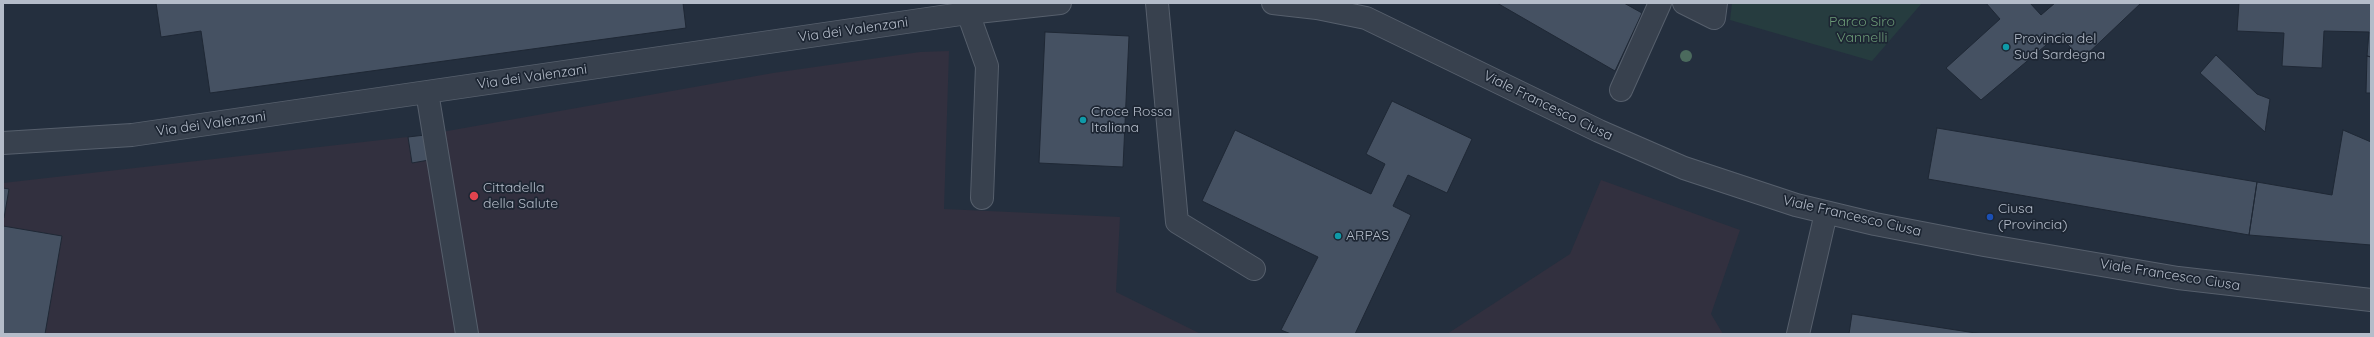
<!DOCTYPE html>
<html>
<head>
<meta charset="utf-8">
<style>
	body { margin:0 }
	#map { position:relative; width:2374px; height:337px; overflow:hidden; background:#242f3e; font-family:Quicksand,sans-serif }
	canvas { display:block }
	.frame { position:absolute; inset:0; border:4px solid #b4bcc9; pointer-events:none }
</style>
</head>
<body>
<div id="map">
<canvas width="2374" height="337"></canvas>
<div class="frame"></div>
</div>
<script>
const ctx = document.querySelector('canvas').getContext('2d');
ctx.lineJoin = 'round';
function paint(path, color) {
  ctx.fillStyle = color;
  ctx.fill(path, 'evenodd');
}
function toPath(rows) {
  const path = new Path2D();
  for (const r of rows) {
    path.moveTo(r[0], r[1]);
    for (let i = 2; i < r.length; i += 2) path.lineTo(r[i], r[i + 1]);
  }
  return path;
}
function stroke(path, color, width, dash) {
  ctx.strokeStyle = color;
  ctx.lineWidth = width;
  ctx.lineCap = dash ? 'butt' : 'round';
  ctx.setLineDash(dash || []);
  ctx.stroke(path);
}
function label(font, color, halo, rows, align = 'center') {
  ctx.font = font + ' Quicksand,sans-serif';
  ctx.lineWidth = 3.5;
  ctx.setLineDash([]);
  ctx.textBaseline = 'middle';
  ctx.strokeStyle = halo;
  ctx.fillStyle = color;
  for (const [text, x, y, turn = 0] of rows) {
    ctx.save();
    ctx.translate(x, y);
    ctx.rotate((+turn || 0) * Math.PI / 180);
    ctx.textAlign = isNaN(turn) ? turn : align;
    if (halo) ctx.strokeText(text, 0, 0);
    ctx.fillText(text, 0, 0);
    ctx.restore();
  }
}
paint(toPath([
	[949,51,944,209,1120,217,1116,292,1201,334,3,334,3,183,425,135,773,73,920,52],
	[1601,180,1740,230,1711,314,1723,334,1447,334,1570,254]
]), '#32303f');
paint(toPath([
	[1732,3,1922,3,1872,61,1730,20]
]), '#263c3f');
const building = toPath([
	[156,3,683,3,686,28,210,93,201,31,161,37,156,3],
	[1497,3,1624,3,1642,13,1615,71,1497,3],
	[1986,3,2030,3,2041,15,2055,3,2141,3,2082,59,2058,35,1981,100,1946,68,2000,19,1986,3],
	[2239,3,2371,3,2371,57,2367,56,2369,32,2324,31,2322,68,2282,66,2284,33,2237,31,2239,3],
	[1045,32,1129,36,1123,167,1039,163,1045,32],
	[2216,55,2257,94,2270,99,2265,132,2200,73,2216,55],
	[2367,56,2371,57,2371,93,2366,93,2367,56],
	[1392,101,1472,139,1447,193,1408,175,1393,206,1411,215,1355,334,1291,334,1281,330,1318,257,1202,201,1235,130,1371,194,1385,164,1366,154,1392,101],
	[1937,128,2257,182,2249,235,1928,179,1937,128],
	[2343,130,2371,142,2371,245,2249,235,2257,182,2332,195,2343,130],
	[425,135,429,160,412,163,408,137,425,135],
	[3,188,9,189,4,218,3,218,3,188],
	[3,226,62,236,45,334,3,334,3,226],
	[1852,314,1982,334,1849,334,1852,314]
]);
paint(building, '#455162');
stroke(building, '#1f2835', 1);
const minor = toPath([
	[1157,3,1177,222,1254,269],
	[1273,3,1317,8,1366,18,1599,131,1684,168,1796,205,1875,224,1984,245,2178,278,2371,300],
	[1684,3,1714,18,1716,3],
	[968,13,987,66,982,198],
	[1621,90,1660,3],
	[427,92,467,334],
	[3,143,132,135,968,13,1060,3],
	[1798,334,1826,213]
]);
stroke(minor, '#565f6c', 24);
stroke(minor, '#38414e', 22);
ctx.fillStyle = '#4b6a5d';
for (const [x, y] of [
	[1686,56]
]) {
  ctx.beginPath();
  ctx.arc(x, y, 6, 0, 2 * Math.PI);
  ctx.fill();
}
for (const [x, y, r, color] of [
	[2006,47,4,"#0f9aa8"],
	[1083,120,4,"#0f9aa8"],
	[474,196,5,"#e0444e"],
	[1990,217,4,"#1a4fb4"],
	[1338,236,4,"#0f9aa8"]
]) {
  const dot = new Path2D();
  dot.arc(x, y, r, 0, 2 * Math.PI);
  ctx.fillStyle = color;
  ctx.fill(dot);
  stroke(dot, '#1d2633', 1.5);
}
label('14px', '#6b9a76', '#1d2633', [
	["Parco Siro",1862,22],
	["Vannelli",1862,38]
]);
label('14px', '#b4bcc9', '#1d2633', [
	["Via dei Valenzani",853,30,-8],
	["Via dei Valenzani",532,77,-8],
	["Viale Francesco Ciusa",1548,106,26],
	["Via dei Valenzani",211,124,-8],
	["Viale Francesco Ciusa",1852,216,13],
	["Viale Francesco Ciusa",2170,275,9]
]);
label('14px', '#b4bcc9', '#1d2633', [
	["Provincia del",2014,39],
	["Sud Sardegna",2014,55],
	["Croce Rossa",1091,112],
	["Italiana",1091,128],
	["Cittadella",483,188],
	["della Salute",483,204],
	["Ciusa",1998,209],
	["(Provincia)",1998,225],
	["ARPAS",1346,236]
], 'left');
</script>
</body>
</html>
